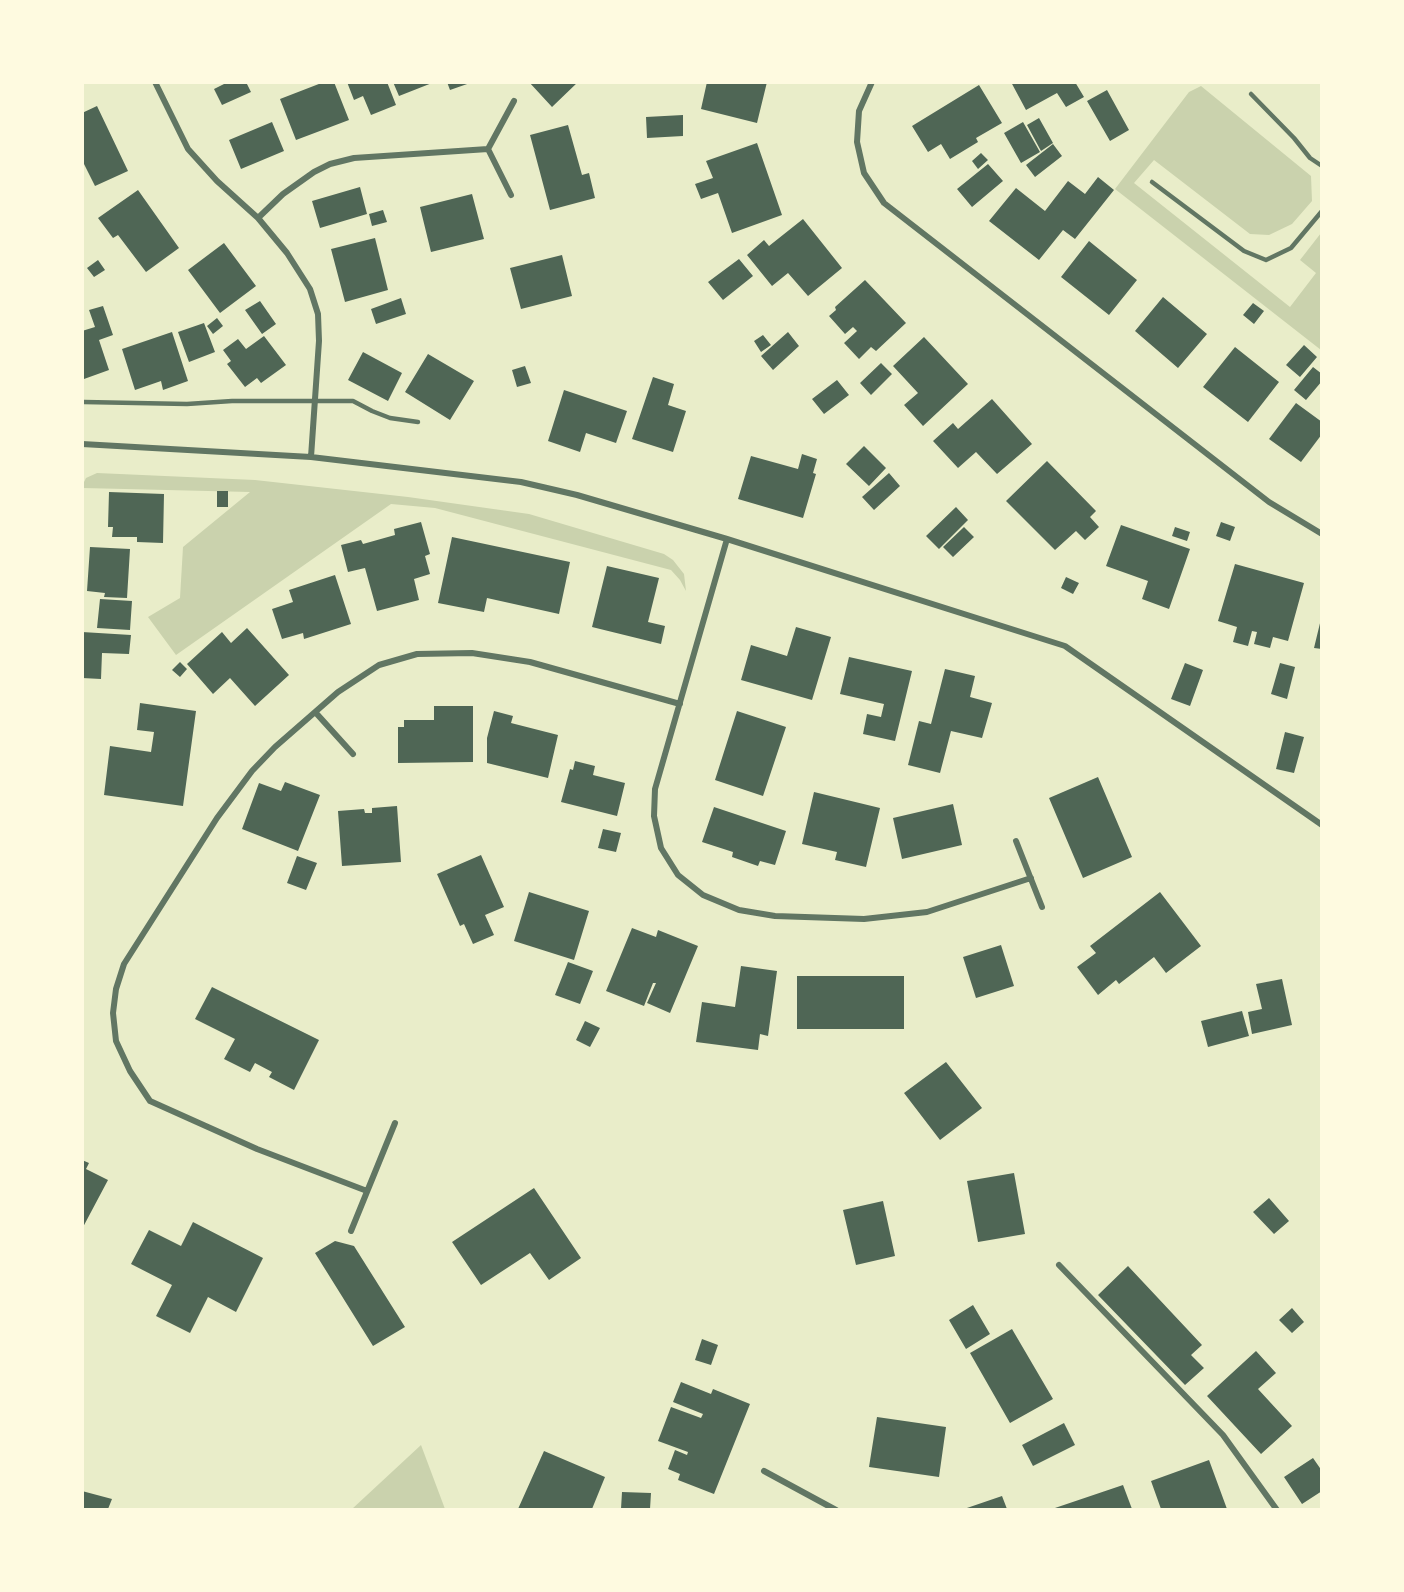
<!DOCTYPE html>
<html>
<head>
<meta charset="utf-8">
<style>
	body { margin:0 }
	#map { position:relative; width:1404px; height:1592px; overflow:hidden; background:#e9edc9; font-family:Signika,sans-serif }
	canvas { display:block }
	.frame { position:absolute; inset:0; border:84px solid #fefae0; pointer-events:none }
</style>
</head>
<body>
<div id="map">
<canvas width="1404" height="1592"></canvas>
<div class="frame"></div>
</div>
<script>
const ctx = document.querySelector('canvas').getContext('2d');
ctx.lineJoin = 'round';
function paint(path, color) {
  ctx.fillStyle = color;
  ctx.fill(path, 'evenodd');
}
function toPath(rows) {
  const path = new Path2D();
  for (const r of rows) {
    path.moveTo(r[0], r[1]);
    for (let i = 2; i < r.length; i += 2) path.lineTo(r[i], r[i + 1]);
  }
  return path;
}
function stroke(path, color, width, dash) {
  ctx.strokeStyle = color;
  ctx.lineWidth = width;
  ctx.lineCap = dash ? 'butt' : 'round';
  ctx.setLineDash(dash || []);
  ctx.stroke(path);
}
paint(toPath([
	[1201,86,1311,176,1312,201,1292,224,1269,235,1250,234,1154,160,1134,183,1290,307,1316,273,1300,260,1321,233,1321,350,1115,189,1189,92],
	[97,473,255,480,408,497,529,514,664,554,673,560,684,574,686,591,680,580,671,570,435,508,391,504,176,655,148,617,180,598,183,547,250,492,83,488,83,484,86,478],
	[421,1445,445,1509,352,1509]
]), '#cad2ad');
paint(toPath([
	[228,82,246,82,251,92,222,105,214,89],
	[324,82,334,82,349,120,296,140,280,99],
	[347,82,387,82,396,105,371,115,363,96,354,100],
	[393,82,432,82,432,83,399,96],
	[447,82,470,82,470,83,450,90],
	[529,82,578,82,552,107],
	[707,82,767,82,757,123,701,109],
	[1011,82,1075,82,1084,97,1066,107,1057,93,1026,110],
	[979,85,1002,123,976,138,978,142,950,159,941,144,928,152,912,126],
	[1107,90,1129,130,1110,141,1087,101],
	[97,106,128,171,95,186,82,160,82,113],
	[683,115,683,136,647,138,646,117],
	[1039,118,1053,143,1041,151,1027,125],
	[272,122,284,151,241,169,229,140],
	[1023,122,1040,152,1021,163,1004,133],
	[568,125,582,175,589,173,595,198,550,210,530,135],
	[757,143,782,215,732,233,718,193,701,199,695,184,713,178,706,161],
	[1053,144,1062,156,1035,177,1026,165],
	[981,153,988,160,978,169,972,161],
	[988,164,1003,181,972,207,957,189],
	[1098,177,1114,190,1075,239,1063,230,1039,260,989,221,1016,188,1045,211,1068,181,1085,194],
	[360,187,367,214,320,228,312,201],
	[138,190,179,248,146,272,118,235,113,238,98,218],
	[472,194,484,239,431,252,420,207],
	[383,210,387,222,372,226,369,214],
	[803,219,842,268,808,296,788,273,772,286,747,255,764,240,769,246],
	[375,238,388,290,345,302,331,249],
	[1089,241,1137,280,1109,315,1061,277],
	[224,243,256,286,220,313,188,270],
	[562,255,572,296,521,309,510,268],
	[739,259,753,276,723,300,708,282],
	[98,260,105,270,94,277,87,268],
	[865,280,906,323,876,351,871,347,859,359,844,343,857,331,853,327,845,334,829,316,836,310,835,307],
	[1163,297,1207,334,1178,368,1135,331],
	[401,298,406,314,376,324,371,309],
	[260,301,276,324,262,334,245,310],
	[1253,303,1264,311,1254,324,1243,315],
	[103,306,113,335,99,340,109,370,84,379,82,331,95,327,89,310],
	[217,318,223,326,213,334,207,326],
	[204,323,215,352,189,362,178,332],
	[172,332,188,381,163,390,161,381,135,390,122,349],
	[788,332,799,346,773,370,761,356],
	[763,335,771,345,761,352,754,341],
	[264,336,286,365,261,383,257,378,245,387,227,364,231,361,223,350,238,339,246,349],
	[924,337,968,384,923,426,904,405,918,393,893,366],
	[1304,345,1317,357,1300,377,1286,365],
	[1235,347,1279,382,1248,422,1203,387],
	[363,352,402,373,388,401,348,380],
	[428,354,474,381,450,420,405,392],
	[881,363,892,374,871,395,860,383],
	[525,366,531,383,517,387,512,370],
	[1313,367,1322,374,1322,381,1306,400,1294,390],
	[653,377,674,384,668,405,686,411,673,452,632,439],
	[837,380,849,395,824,414,812,399],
	[564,390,627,411,616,443,586,433,580,452,548,441],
	[992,399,1032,444,997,474,976,452,958,468,933,441,953,423,958,429],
	[1296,403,1322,422,1322,434,1301,462,1269,439],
	[864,446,886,468,869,486,846,464],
	[802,454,817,459,813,473,816,474,803,518,738,499,751,456,798,469],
	[1047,461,1096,511,1090,517,1099,527,1085,540,1076,531,1055,550,1006,501],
	[889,473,900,486,874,510,862,497],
	[217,491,228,491,228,507,217,507],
	[109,492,164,494,163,543,137,542,137,537,112,537,113,527,108,527],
	[956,507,968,520,939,549,926,536],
	[421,522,430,554,425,556,430,574,414,579,419,600,377,611,365,568,348,572,341,545,361,540,363,544,395,535,394,529],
	[1221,522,1235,527,1230,541,1216,536],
	[1121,525,1190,549,1169,609,1142,599,1148,581,1106,566],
	[964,527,974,537,953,557,943,547],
	[1175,527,1190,532,1187,541,1172,536],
	[452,537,570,562,559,614,487,598,484,612,438,603],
	[90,547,130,549,127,598,104,597,105,593,87,591],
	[1235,564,1304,583,1288,641,1273,637,1270,648,1254,644,1257,632,1252,631,1248,646,1233,642,1237,627,1218,621],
	[607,566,659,578,648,622,665,626,661,644,592,627],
	[335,575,351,624,304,639,303,633,282,639,272,609,293,602,289,590],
	[1066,577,1079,583,1073,594,1061,588],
	[100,599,132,601,130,630,97,628],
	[1321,619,1322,619,1322,649,1314,648],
	[796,627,831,637,812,700,741,680,751,645,787,656],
	[247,628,289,675,255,706,230,678,213,694,187,664,222,632,231,643],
	[82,632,131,635,129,654,102,653,101,679,82,678],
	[849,657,912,671,895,741,863,734,867,714,881,717,884,704,840,694],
	[180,662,187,669,180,677,172,670],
	[1185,663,1203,670,1190,706,1171,699],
	[1280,663,1295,667,1287,699,1271,694],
	[945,669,975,676,970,697,992,703,982,738,951,731,940,773,908,765,919,721,931,724],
	[140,703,196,711,183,806,104,795,110,746,151,752,154,732,137,730],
	[434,706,473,706,473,762,398,763,398,727,404,727,404,720,434,720],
	[494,711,513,716,511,723,558,735,548,778,487,763,487,738],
	[737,711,786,727,763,796,715,780],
	[1285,732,1304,737,1294,773,1276,769],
	[575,761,595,766,593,775,625,783,617,816,561,802,570,769,573,770],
	[1098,777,1132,857,1083,878,1049,798],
	[285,782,320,795,298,851,242,829,259,783,281,791],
	[814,792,880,808,866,867,835,860,837,852,802,844],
	[953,804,962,845,902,859,893,818],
	[397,806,401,862,342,866,338,811,364,809,365,813,372,813,372,808],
	[714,807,786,831,775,865,760,861,758,866,732,857,733,852,702,842],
	[603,829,621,833,616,852,598,848],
	[481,855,504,907,485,915,494,935,473,944,464,924,460,926,437,874],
	[297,856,317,863,306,890,287,883],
	[529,892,589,911,574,960,514,941],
	[1160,892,1201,946,1166,973,1154,957,1119,984,1116,980,1098,995,1077,967,1096,953,1090,946],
	[632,928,656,937,658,930,698,946,670,1013,647,1003,656,983,653,983,644,1006,606,991],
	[1001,945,1014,986,976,998,963,957],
	[568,962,593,971,580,1004,555,995],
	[741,966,777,971,768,1036,760,1034,758,1050,696,1042,702,1002,735,1007],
	[797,976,904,976,904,1029,797,1029],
	[1282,979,1292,1025,1252,1034,1248,1012,1262,1009,1256,984],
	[212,987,319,1040,294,1090,269,1077,272,1072,255,1063,250,1072,224,1059,235,1039,195,1019],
	[1242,1011,1249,1036,1208,1047,1201,1021],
	[585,1021,600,1028,590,1047,576,1040],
	[946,1062,982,1108,940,1140,904,1093],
	[82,1160,89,1163,86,1169,108,1180,82,1229],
	[1014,1173,1025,1234,978,1242,967,1181],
	[534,1188,581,1258,549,1280,530,1253,481,1285,452,1242],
	[1269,1198,1289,1221,1274,1234,1253,1212],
	[883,1201,895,1256,856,1265,843,1210],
	[193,1222,263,1258,236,1312,208,1297,190,1333,156,1316,172,1285,131,1264,149,1230,181,1246],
	[335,1241,354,1246,405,1327,373,1346,315,1253],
	[1128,1266,1202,1345,1191,1355,1204,1368,1185,1385,1098,1295],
	[973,1305,990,1334,966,1349,949,1320],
	[1292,1308,1304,1322,1292,1333,1279,1320],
	[1012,1329,1053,1399,1010,1423,970,1353],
	[702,1339,718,1345,711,1365,695,1360],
	[1256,1351,1276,1373,1258,1389,1292,1426,1261,1454,1207,1396],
	[681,1382,711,1394,713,1389,750,1404,714,1494,678,1480,680,1474,668,1469,675,1450,687,1455,688,1452,658,1441,671,1407,701,1418,703,1414,673,1402],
	[877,1417,946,1427,939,1477,869,1467],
	[1064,1423,1075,1445,1033,1466,1022,1445],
	[544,1451,605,1477,592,1509,518,1509],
	[1313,1458,1322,1471,1322,1491,1302,1504,1284,1477],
	[1209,1460,1227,1509,1161,1509,1151,1481],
	[1123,1485,1132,1509,1052,1509],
	[82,1491,112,1499,108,1509,82,1509],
	[622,1492,651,1493,650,1509,621,1509],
	[1002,1496,1007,1509,964,1509]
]), '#4f6655');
stroke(toPath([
	[1251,94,1294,138,1310,158,1322,166],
	[1152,182,1244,251,1266,260,1291,248,1322,211],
	[84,402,187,404,232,401,353,401,372,411,390,418,418,422]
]), '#617663', 4.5);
stroke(toPath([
	[155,82,188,149,217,181,258,218,287,253,310,289,318,314,319,341,311,457],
	[872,82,859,111,857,142,864,173,884,203,1269,502,1322,534],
	[488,149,511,195],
	[258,218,283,194,314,172,330,164,354,158,488,149,514,101],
	[82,444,311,457,521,482,577,495,727,539,1065,646,1322,825],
	[727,539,655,789,654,816,661,848,678,875,703,895,739,910,775,916,864,919,927,912,1031,878],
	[316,713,353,754],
	[1016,841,1042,907],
	[367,1191,257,1149,150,1101,130,1071,116,1041,113,1013,116,989,124,964,217,818,252,771,275,747,338,692,379,665,417,654,472,653,530,662,680,704],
	[351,1231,395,1123],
	[1059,1265,1223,1435,1277,1510],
	[764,1471,836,1510]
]), '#617663', 6);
</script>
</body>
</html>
